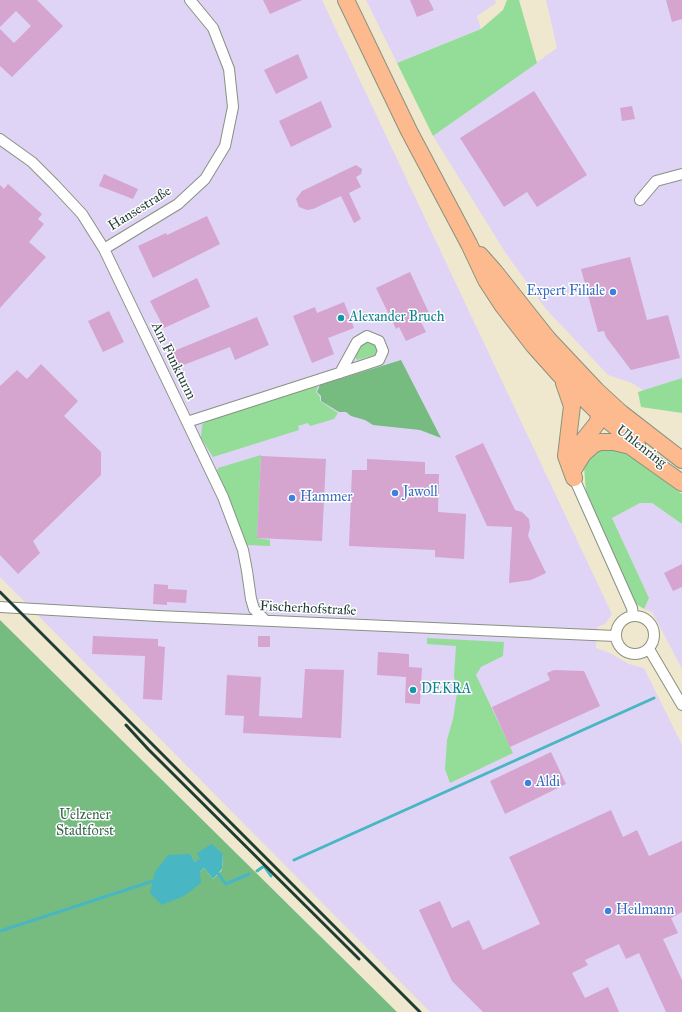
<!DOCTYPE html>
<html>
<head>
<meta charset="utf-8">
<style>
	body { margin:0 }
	canvas { display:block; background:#f0e8ce }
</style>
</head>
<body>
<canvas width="682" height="1012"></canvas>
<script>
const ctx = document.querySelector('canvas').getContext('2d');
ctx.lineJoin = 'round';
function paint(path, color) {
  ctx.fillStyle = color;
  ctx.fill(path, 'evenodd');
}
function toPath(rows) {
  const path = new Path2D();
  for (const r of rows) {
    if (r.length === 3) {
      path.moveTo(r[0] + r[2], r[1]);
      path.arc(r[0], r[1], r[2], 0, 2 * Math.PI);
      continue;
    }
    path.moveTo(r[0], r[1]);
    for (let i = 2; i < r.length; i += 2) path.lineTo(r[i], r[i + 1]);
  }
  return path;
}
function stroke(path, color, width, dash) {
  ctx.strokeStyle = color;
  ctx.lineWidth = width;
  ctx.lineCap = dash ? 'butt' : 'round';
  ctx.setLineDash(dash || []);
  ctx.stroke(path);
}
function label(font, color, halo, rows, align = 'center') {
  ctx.font = font + ' "IM FELL Great Primer",serif';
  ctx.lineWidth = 3;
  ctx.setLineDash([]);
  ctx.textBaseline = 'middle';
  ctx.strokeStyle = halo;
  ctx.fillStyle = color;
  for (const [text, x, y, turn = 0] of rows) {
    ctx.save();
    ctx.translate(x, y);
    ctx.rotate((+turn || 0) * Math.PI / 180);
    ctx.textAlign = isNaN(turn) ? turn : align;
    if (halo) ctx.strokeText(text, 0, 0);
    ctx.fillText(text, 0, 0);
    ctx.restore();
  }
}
paint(toPath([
	[0,0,322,0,612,614,605,624,597,627,596,648,610,653,629,664,644,668,682,745,682,1012,430,1012,0,577],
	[366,0,495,0,496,3,477,16,481,29,397,63],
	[546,0,682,0,682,378,644,391,632,383,608,375,545,308,505,252,433,136,557,48],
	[640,503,652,503,682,524,682,669,652,612,644,609,649,598,612,518]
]), '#dfd4f5');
paint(toPath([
	[507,0,519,0,537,63,433,136,397,63,481,29,503,10],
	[369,341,378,347,375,355,357,360,354,355,358,347],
	[682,378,682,413,641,407,638,392],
	[318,386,316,392,320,397,320,401,338,413,334,419,310,426,308,423,298,426,299,430,213,457,201,438,202,425,208,420],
	[602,449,623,451,682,494,682,524,652,503,640,503,612,518,649,598,644,609,636,604,586,492,584,467,594,452],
	[261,455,257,538,270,540,270,546,247,545,217,472,218,468],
	[427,638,504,642,503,656,481,667,476,675,513,753,450,783,445,769,447,740,453,719,457,693,454,676,456,646,427,644]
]), '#93dd99');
paint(toPath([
	[401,360,441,438,420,430,373,425,365,420,351,416,346,412,339,412,321,401,321,396,317,392,320,385],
	[0,620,397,1012,0,1012],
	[190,854,195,862,223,854,222,870,213,879,204,868,200,872]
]), '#76bc81');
paint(toPath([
	[212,844,223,854,222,869,213,879,204,868,200,872,201,883,184,896,162,905,150,893,155,872,168,855,190,854,195,862,200,859,197,853]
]), '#48b6c3');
stroke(toPath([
	[294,860,654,698],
	[257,871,264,866,271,876],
	[217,872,226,884,249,874],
	[0,931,156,880]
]), '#48b6c3', 3);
paint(toPath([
	[0,0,37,0,63,26,12,77,0,66,0,29,14,43,31,26,16,11,0,27],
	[263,0,302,0,270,14],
	[410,0,429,0,434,10,417,17],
	[666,0,682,0,682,19,672,22],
	[298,54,308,78,276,94,264,70],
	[534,91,587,175,537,207,527,192,504,207,460,138],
	[321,101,332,127,291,147,279,121],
	[632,106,635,119,622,121,620,108],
	[356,165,362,169,361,174,356,177,361,187,349,193,361,219,354,223,341,196,313,209,307,210,299,207,296,199,302,191],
	[104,174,138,189,133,199,99,186],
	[8,184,42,214,38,219,44,224,29,242,46,257,0,308,0,185,4,189],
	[207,216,220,244,153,278,138,246,166,233,167,235],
	[630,257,647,320,668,315,680,358,631,370,606,337,604,331,598,332,581,269],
	[410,272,429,313,419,318,426,332,406,341,399,327,396,329,376,288],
	[197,278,210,307,164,328,150,301],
	[344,302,354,328,328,338,334,354,312,363,293,316,315,307,317,313],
	[109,311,124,342,103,352,88,321],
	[257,317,269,345,235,360,230,347,176,368,169,353],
	[41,364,78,401,64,416,101,452,101,475,33,541,40,553,18,574,0,555,0,386,17,370,27,379],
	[483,443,515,510,522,512,529,519,530,527,528,536,546,573,531,580,509,583,512,527,487,526,455,456],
	[261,456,326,459,322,541,257,538],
	[367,459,425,462,425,474,439,474,438,512,466,514,464,559,435,557,435,550,349,546,352,470,367,470],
	[682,564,682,587,673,591,664,573],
	[154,584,168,585,168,589,187,590,186,603,167,602,167,605,153,604],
	[93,636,158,639,158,646,165,647,162,700,143,699,145,656,92,654],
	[258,636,270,636,270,647,258,647],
	[378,652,409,654,409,667,422,668,420,704,405,703,406,677,377,675],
	[305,669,344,670,341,738,243,733,244,716,225,715,227,675,261,677,259,716,302,718],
	[554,670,584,671,600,706,510,747,492,707,550,680,547,673],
	[551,752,566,784,505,814,490,781],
	[611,810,623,837,637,830,649,856,682,841,682,912,671,918,678,933,663,939,682,980,682,1012,666,1012,639,953,626,959,619,944,585,960,588,965,572,973,585,998,608,987,619,1012,483,1012,452,981,419,910,440,901,452,928,469,920,483,950,540,924,509,857]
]), '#d5a4cf');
const minor = toPath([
	[0,139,32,162,54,184,82,214,104,249,223,497,243,550,247,571,251,599,254,609,265,620],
	[640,200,656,181,682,174],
	[104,249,178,204,205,179,225,146,233,107,229,69,213,28,190,0],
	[187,422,361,366,379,360,383,351,379,341,367,336,357,342,340,373],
	[574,478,632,608,633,616],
	[0,607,158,616,615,636],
	[635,635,19],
	[649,649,682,705]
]);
const primary = toPath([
	[346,0,409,131,469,244,486,280,503,306,534,346,559,374,600,414],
	[480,255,495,272,548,339,596,390,621,413],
	[564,383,572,406,566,456,574,478],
	[575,467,582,442,598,422,600,403]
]);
const trunk = toPath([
	[621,413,682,460],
	[600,414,637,444],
	[575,467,583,454,593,445,600,442,614,442,630,446,682,483]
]);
stroke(minor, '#889281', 12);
stroke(primary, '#889281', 18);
stroke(trunk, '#889281', 18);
stroke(minor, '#fff', 10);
stroke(primary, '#fcba8e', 16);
stroke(trunk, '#fcba8e', 16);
stroke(toPath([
	[0,592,420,1012],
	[126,725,148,749,359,959]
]), '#1f3d34', 3);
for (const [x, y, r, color] of [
	[613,292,4,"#3f7fe0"],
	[341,318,4,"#0f9aa8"],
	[395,493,4,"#3f7fe0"],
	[292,498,4,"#3f7fe0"],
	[413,690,4,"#0f9aa8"],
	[528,783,4,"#3f7fe0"],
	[608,911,4,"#3f7fe0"]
]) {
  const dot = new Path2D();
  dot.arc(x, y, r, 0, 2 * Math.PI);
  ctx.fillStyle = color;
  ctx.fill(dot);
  stroke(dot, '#fff', 1.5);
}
label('14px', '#1f3d34', '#fff', [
	["Hansestraße",140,209,-32],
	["Am Funkturm",173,361,64],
	["Uhlenring",641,447,38],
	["Fischerhofstraße",308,609,3]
]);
label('14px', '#366cbe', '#fff', [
	["Expert Filiale",605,292,"right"],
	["Jawoll",403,493],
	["Hammer",300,498],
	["Aldi",536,783],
	["Heilmann",616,911]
], 'left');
label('14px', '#0d838f', '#fff', [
	["Alexander Bruch",349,318],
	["DEKRA",421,690]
], 'left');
label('14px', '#3c654d', '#fff', [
	["Uelzener",85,816],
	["Stadtforst",85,832]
]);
</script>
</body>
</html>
